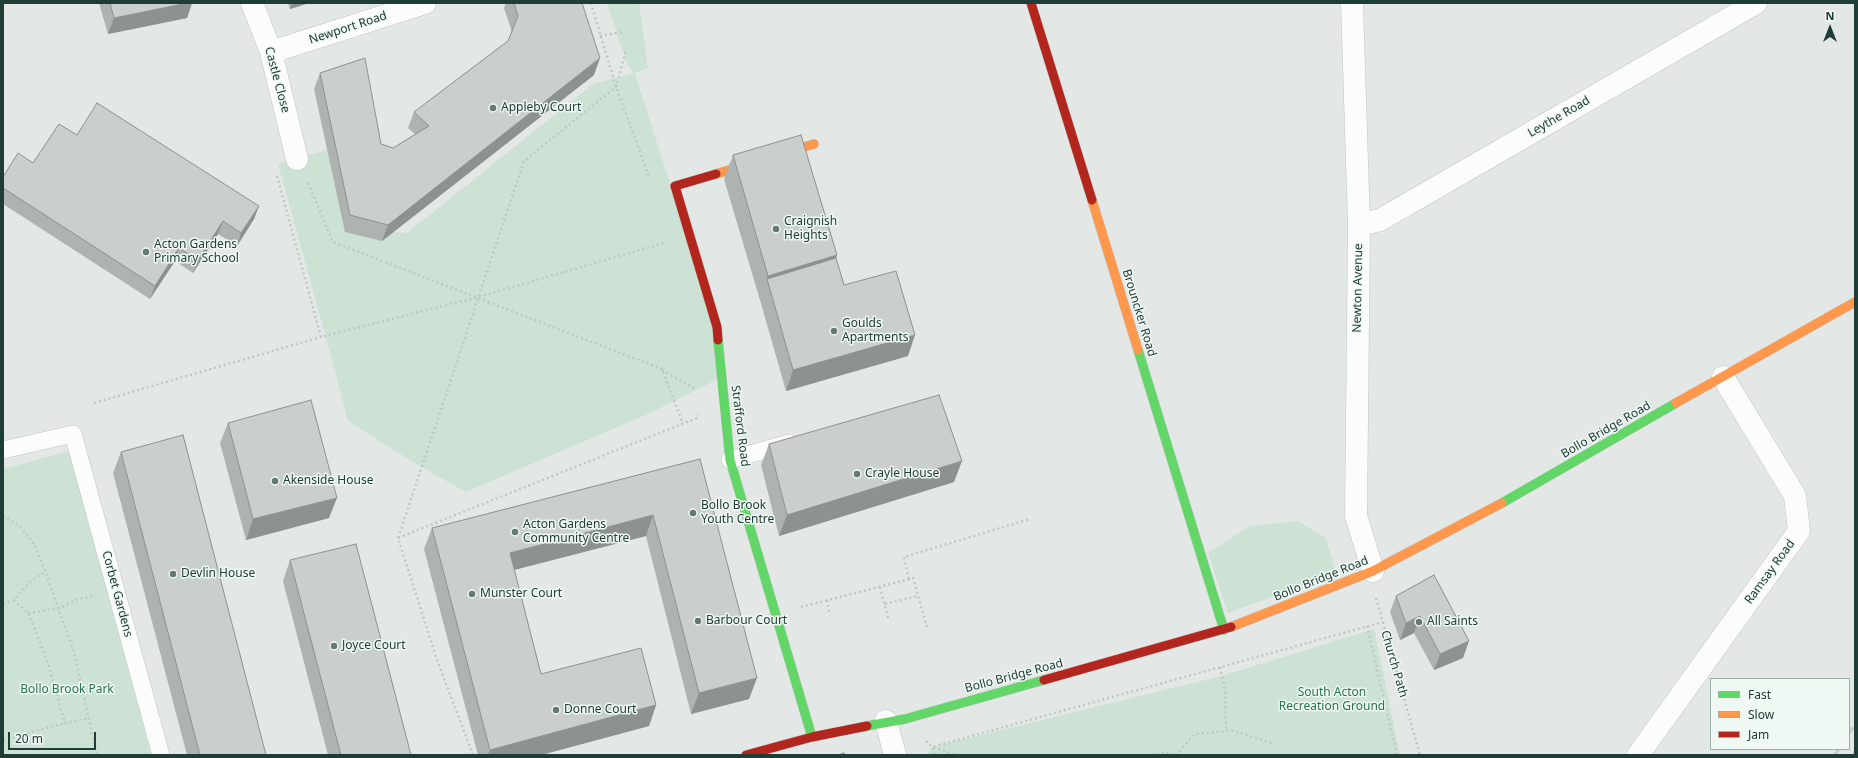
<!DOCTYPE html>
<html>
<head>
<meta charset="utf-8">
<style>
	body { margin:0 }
	#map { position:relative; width:1858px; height:758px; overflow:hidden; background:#e3e8e6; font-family:"Noto Sans",sans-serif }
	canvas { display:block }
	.frame { position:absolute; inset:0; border:4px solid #203c36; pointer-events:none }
	.legend { position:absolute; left:1710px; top:678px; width:140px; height:72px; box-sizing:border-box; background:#f0f8f4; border:1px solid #9dada8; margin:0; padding:5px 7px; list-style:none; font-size:12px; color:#203c36 }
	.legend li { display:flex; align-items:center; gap:8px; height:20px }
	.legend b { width:20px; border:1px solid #9dada8 }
	.north { position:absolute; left:1810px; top:8px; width:40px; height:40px; -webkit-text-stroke:3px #f0f8f4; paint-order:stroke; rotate:0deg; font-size:11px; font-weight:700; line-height:16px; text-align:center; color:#203c36 }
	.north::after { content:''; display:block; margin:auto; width:14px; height:18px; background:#203c36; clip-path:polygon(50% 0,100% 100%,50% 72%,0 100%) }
	.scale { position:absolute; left:8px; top:732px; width:88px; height:18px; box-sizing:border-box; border:2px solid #203c36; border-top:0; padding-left:5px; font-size:12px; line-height:14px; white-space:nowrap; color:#203c36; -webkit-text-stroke:3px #f0f8f4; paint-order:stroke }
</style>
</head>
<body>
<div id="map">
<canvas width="1858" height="758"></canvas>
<div class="frame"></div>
<ul class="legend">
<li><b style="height:5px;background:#63d668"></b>Fast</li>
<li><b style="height:5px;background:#ff974d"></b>Slow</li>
<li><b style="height:5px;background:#b3261e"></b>Jam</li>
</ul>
<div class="north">N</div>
<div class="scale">20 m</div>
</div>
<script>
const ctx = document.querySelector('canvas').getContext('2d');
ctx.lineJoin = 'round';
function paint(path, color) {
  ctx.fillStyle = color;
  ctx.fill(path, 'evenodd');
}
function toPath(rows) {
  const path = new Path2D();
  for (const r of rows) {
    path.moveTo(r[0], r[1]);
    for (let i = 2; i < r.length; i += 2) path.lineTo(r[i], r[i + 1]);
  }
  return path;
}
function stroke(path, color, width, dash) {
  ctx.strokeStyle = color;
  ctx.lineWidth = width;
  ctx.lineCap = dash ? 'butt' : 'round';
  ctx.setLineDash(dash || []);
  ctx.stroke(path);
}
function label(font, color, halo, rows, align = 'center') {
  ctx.font = font + ' "Noto Sans",sans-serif';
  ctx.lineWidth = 3;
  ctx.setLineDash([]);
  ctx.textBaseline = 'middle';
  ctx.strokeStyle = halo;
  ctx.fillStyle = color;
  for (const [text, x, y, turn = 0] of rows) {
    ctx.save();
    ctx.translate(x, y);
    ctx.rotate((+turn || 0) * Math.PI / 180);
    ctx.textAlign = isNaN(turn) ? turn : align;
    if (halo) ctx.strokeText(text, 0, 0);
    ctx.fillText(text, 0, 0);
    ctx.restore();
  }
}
paint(toPath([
	[607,3,639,3,648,68,635,73,715,327,720,378,646,415,466,492,421,467,348,421,331,356,278,164,330,149,353,229,407,233,593,84,634,73,627,64],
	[70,451,151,755,3,755,3,469],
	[1298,521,1326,538,1336,573,1228,613,1208,553,1250,526],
	[1374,629,1400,755,927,755,932,747,1222,676]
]), '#cbe2d4');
const lane = toPath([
	[3,450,73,434,161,755],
	[730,460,789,443]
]);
const street = toPath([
	[252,3,271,52,297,159],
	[1352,3,1359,225,1356,516,1373,571],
	[271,52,425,3],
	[1359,225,1380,220,1756,3],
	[886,721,895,755],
	[1638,755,1799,531,1795,496,1723,377]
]);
const fast = toPath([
	[718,340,730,460,812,737],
	[1138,350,1224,630],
	[1502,503,1676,403],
	[867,726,905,719,1044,680]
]);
const slow = toPath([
	[716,174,814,144],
	[1092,200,1138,350],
	[1676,403,1855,302],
	[1231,627,1373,571,1502,503]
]);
const jam = toPath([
	[1031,3,1092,200],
	[716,174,675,186,717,327,718,340],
	[1044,680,1231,627],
	[746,755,812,737,867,726]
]);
stroke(lane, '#c0c5c3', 18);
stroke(street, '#c0c5c3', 23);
stroke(fast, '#bec6c3', 10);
stroke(slow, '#bec6c3', 10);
stroke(jam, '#bec6c3', 10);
stroke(toPath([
	[591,3,616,87,650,179],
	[600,36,622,32],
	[277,176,321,337,478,297,664,243],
	[308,183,333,242,662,369,683,424],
	[662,370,697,390],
	[94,403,321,337],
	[3,516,19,525,35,545,45,571,73,649,97,755],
	[398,538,524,161,616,87,626,50],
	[909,579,904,557,1030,519],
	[880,587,888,618],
	[1376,598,1420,755],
	[14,600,28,613,35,629,48,664,65,723,89,718],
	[827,600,830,615],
	[3,604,14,600,28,584,45,571],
	[885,604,918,596],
	[801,607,913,578,927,627],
	[28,613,60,608,78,599,93,596],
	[1367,626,1397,755],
	[1220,667,1225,690,1226,731],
	[3,740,65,723],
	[926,741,932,747,955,755],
	[473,755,437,660,398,538,697,418,698,414],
	[934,755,932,747,1383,622],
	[1157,755,1164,752,1176,755],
	[1176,755,1195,734,1226,731,1231,730,1275,744]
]), '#c0c8c6', 2.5, [2, 3]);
stroke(lane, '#fbfcfb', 17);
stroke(street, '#fbfcfb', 22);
stroke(fast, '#63d668', 9);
stroke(slow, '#ff974d', 9);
stroke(jam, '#b3261e', 9);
stroke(toPath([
	[1849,734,1855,725],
	[1835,755,1839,749],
	[1853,755,1855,752]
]), '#c6cac9', 3, [8, 4]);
paint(toPath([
	[99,3,192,3,187,18,108,34],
	[288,3,309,3,290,9],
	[506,3,582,3,594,75,382,241,345,232,314,89,320,73,381,144,393,148,415,134,408,128,414,112,508,41,512,32,504,8],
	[77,135,259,206,254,219,237,246,218,234,193,273,175,261,150,299,3,204,3,177,33,163],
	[733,155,837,255,836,258,844,285,908,356,786,391,760,300,724,179],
	[228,423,329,518,246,540,220,443],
	[769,444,954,482,779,536,761,465],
	[121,452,266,755,187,755,113,473],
	[700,459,749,699,691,714,646,536,514,570,541,674,656,705,649,726,541,755,478,755,424,549,432,528],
	[290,560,411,755,328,755,283,581],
	[1434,575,1463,658,1434,670,1414,633,1400,640,1390,612,1396,596]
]), '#aeb2b0');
paint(toPath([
	[188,3,192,3,187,18,108,34,114,18],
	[292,3,309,3,290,9],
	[600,58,594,75,382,241,388,225],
	[259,206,254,219,237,246,241,233],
	[223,221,218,234,193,273,198,260],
	[179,248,175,261,150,299,155,286],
	[837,255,828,279,767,279,768,276],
	[915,335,908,356,786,391,793,370],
	[962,461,954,482,779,536,787,515],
	[337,498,329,518,246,540,253,519],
	[653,515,646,536,502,573,510,553],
	[1420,616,1414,633,1400,640,1406,623],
	[1469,641,1463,658,1434,670,1440,654],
	[757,678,749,699,691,714,699,693],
	[656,705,649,726,541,755,488,755,490,750]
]), '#8d9190');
const building = toPath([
	[110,3,188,3,114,18,110,3],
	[514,3,582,3,600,58,388,225,350,215,320,73,365,58,381,144,393,148,429,126,414,112,508,41,518,16,514,3],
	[97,103,259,206,241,233,223,221,198,260,179,248,155,286,3,188,3,177,18,153,33,163,59,124,77,135,97,103],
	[801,135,837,255,768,276,733,155,801,135],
	[836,258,844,285,896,271,915,335,793,370,767,279,836,258],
	[939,395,962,461,787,515,769,444,939,395],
	[311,400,337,498,253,519,228,423,311,400],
	[183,435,266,755,200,755,121,452,183,435],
	[700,459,757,678,699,693,653,515,510,553,541,674,641,648,656,705,490,750,432,528,700,459],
	[356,544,411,755,341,755,290,560,356,544],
	[1434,575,1469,641,1440,654,1420,616,1406,623,1396,596,1434,575],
	[844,753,845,755,838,755,844,753]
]);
paint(building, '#cacfcd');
stroke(building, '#8d9190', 1);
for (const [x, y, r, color] of [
	[493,108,4,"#647874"],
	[776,229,4,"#647874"],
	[146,252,4,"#647874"],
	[834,331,4,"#647874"],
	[857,474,4,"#647874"],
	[275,481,4,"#647874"],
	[693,513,4,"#647874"],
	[515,532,4,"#647874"],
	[173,574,4,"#647874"],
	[472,594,4,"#647874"],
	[698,621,4,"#647874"],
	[1419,622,4,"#647874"],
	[334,646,4,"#647874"],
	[556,710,4,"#647874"]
]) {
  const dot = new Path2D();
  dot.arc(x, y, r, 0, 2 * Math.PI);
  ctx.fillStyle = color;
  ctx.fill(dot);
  stroke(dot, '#f0f8f4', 1.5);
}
label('12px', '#203c36', '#f0f8f4', [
	["Newport Road",348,28,-18],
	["Castle Close",277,80,75],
	["Leythe Road",1559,117,-30],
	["Newton Avenue",1358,288,-89],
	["Brouncker Road",1139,313,73],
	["Strafford Road",740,426,83],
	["Bollo Bridge Road",1606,430,-30],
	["Ramsay Road",1770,572,-54],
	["Bollo Bridge Road",1321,579,-22],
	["Corbet Gardens",117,594,75],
	["Church Path",1394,664,74],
	["Bollo Bridge Road",1014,676,-15]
]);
label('12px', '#203c36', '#f0f8f4', [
	["Appleby Court",501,108],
	["Craignish",784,222],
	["Heights",784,236],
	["Acton Gardens",154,245],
	["Primary School",154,259],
	["Goulds",842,324],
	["Apartments",842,338],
	["Crayle House",865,474],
	["Akenside House",283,481],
	["Bollo Brook",701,506],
	["Youth Centre",701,520],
	["Acton Gardens",523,525],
	["Community Centre",523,539],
	["Devlin House",181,574],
	["Munster Court",480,594],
	["Barbour Court",706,621],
	["All Saints",1427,622],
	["Joyce Court",342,646],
	["Donne Court",564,710]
], 'left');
label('12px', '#29744b', '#f0f8f4', [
	["Bollo Brook Park",67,690],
	["South Acton",1332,693],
	["Recreation Ground",1332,707]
]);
</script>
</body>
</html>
